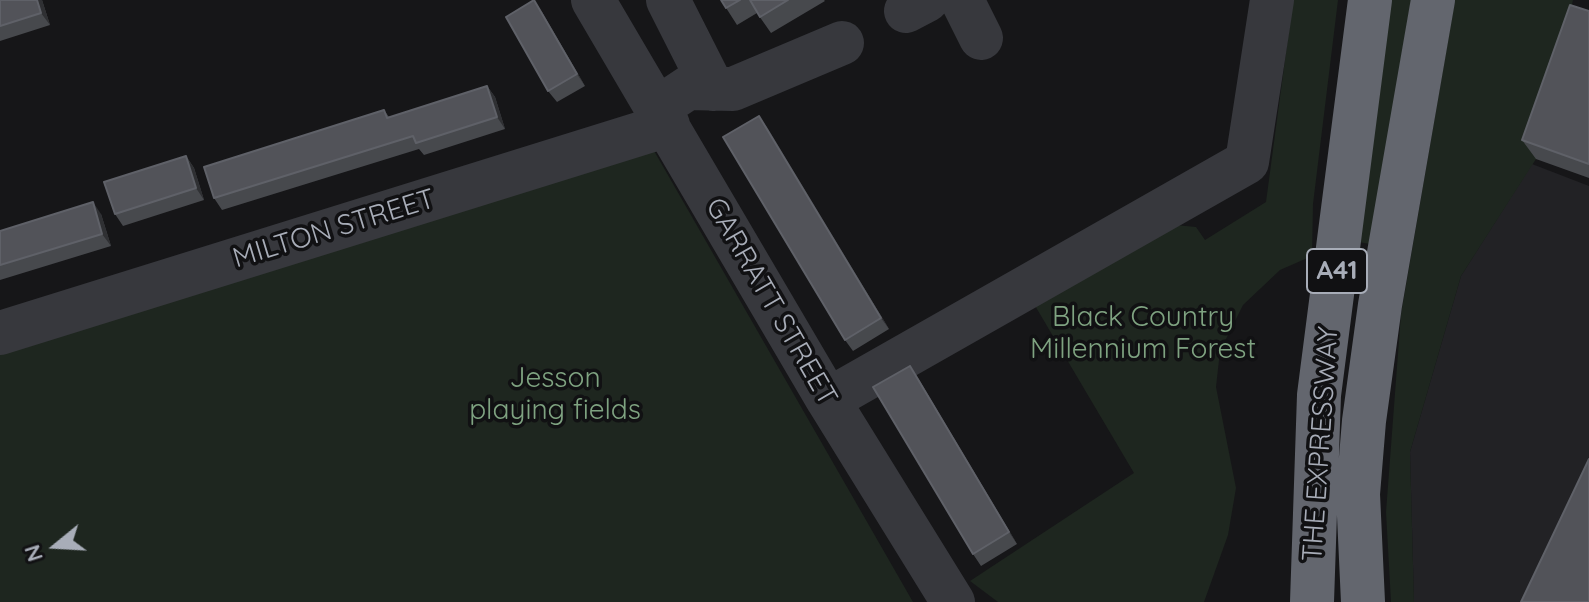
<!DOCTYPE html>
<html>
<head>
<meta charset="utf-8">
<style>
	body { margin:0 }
	#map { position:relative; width:1589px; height:602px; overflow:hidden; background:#161618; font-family:Quicksand,sans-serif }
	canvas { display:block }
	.north { position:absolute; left:16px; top:506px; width:80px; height:80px; -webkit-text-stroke:6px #111113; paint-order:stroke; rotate:252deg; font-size:22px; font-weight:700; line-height:32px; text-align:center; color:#a8adb8 }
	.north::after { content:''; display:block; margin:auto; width:28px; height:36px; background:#a8adb8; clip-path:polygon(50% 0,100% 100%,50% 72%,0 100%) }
</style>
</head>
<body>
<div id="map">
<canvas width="1589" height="602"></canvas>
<div class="north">N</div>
</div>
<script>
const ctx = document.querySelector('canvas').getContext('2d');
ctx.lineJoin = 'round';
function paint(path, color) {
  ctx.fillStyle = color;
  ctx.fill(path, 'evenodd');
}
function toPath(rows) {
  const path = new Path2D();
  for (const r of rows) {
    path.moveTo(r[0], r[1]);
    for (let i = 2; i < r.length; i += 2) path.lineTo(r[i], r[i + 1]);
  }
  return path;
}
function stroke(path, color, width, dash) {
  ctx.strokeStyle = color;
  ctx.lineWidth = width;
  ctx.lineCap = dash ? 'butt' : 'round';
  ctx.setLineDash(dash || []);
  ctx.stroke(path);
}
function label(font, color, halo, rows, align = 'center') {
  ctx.font = font + ' Quicksand,sans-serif';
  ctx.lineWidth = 7;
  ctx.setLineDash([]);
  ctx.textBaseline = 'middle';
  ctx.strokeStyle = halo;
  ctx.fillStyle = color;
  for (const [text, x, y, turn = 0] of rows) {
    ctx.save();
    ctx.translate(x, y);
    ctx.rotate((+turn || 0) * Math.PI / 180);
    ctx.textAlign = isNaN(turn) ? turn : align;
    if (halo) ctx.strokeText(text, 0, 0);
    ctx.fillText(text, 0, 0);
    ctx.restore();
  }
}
paint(toPath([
	[1532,164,1589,186,1589,602,1414,602,1410,452,1461,276]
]), '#222225');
paint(toPath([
	[1293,0,1338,0,1313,204,1312,256,1280,270,1243,305,1220,351,1216,387,1236,488,1228,535,1204,602,998,602,970,581,1134,473,1034,304,1175,225,1196,227,1205,240,1266,202],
	[1386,0,1411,0,1370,244,1353,241],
	[1455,0,1573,0,1536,159,1461,276,1410,452,1414,602,1391,602,1386,512,1401,314],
	[653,149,913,602,0,602,0,352]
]), '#1e261f');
stroke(toPath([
	[593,0,828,400,953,602],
	[668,0,713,89],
	[962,0,981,38],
	[906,11,927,0],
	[658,108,688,88,733,89,842,43],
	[0,333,668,125],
	[828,400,1247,162,1272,0]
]), '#37383d', 44);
stroke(toPath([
	[1312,602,1319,395,1370,0],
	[1363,602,1358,494,1364,421,1380,305,1433,0]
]), '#63666e', 44);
paint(toPath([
	[0,0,42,0,50,25,0,41],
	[534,0,542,12,585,86,557,102,548,91],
	[721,0,824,0,825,1,771,33,757,13,737,25],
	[1589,11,1589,178,1536,159,1522,140],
	[487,86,495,97,505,129,424,155,419,149,222,210,214,198,384,110,389,117],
	[759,116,889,329,853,351,845,340],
	[186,156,194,168,204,200,123,226,115,214],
	[101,214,111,246,0,280,0,231],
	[918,378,1017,544,981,566,973,554]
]), '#47494d');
paint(toPath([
	[37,0,42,0,50,25,41,13],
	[534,0,542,12,585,86,577,74],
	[487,86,495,97,505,129,497,117],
	[759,116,767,127,889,329,881,318],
	[186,156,194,168,204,200,196,188],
	[93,202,101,214,111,246,102,234],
	[910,366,918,378,1017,544,1009,532]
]), '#2f3033');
const building = toPath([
	[0,0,37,0,41,13,0,26,0,0],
	[534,0,577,74,548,91,506,17,534,0],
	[721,0,740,0,726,8,721,0],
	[750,0,788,0,760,17,750,0],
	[1570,5,1589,11,1589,164,1522,140,1570,5],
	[487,86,497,117,416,143,413,136,214,198,204,167,384,110,387,118,487,86],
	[759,116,881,318,845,340,723,137,759,116],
	[186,156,196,188,115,214,104,182,186,156],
	[93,202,102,234,0,265,0,231,93,202],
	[910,366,1009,532,973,554,873,387,910,366],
	[1589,459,1589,602,1521,602,1589,459]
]);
paint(building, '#525359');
stroke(building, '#5f6168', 2);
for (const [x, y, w] of [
	[1337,271,60]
]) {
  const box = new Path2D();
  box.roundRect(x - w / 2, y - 22, w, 44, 6);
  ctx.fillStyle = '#111113';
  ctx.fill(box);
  stroke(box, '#a8adb8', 2);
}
label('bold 26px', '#a8adb8', null, [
	["A41",1337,271]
]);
label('28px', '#a8adb8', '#111113', [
	["MILTON STREET",334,229,-17],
	["GARRATT STREET",771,302,60],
	["THE EXPRESSWAY",1321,444,-86]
]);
label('28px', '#7fa381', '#111113', [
	["Black Country",1143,318],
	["Millennium Forest",1143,350],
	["Jesson",555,379],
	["playing fields",555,411]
]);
</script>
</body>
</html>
